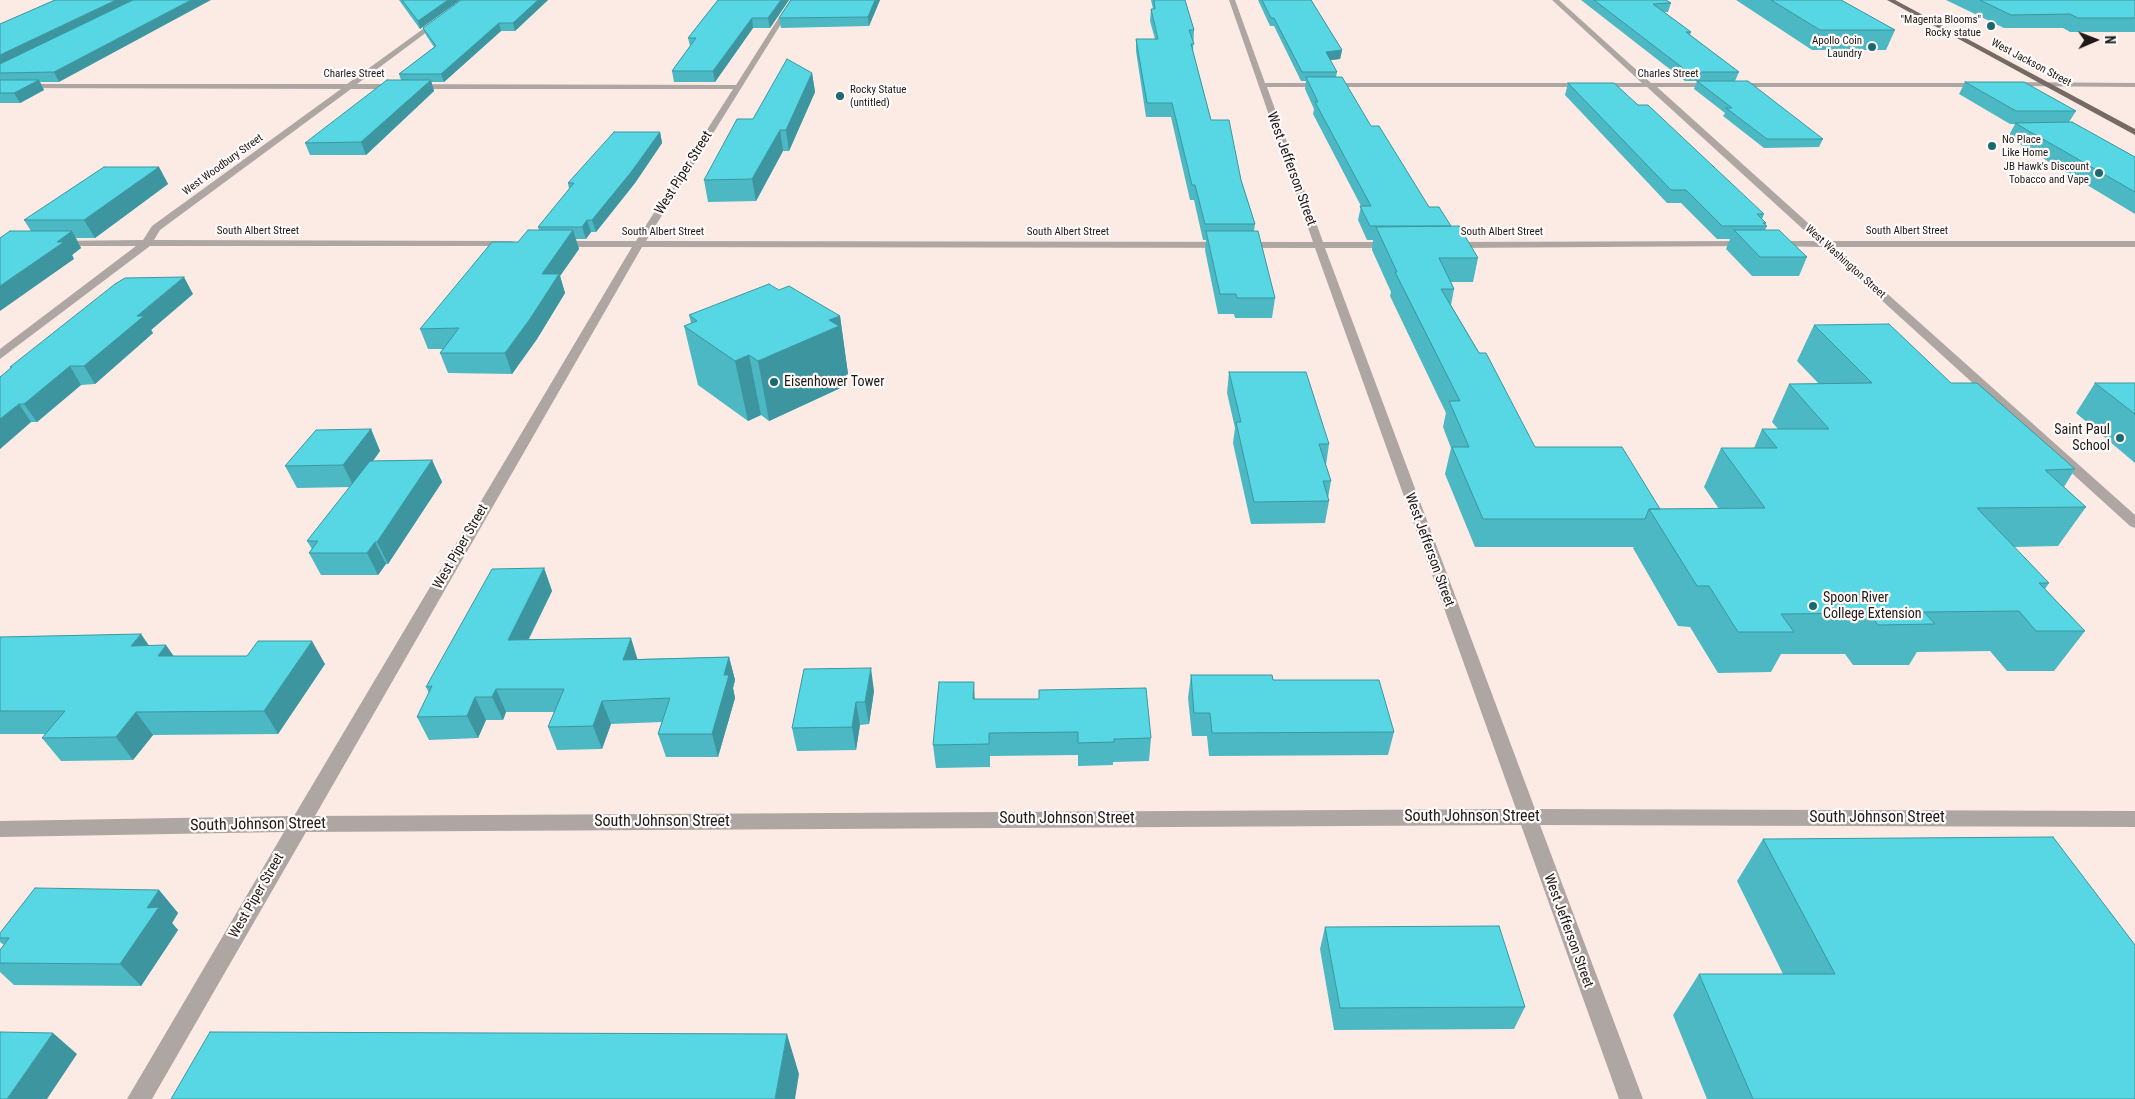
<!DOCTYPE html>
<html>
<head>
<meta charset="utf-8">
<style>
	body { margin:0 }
	#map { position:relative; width:2135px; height:1099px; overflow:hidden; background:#fcebe4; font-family:"Roboto Condensed",sans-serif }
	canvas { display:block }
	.north { position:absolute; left:2070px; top:15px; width:50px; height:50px; -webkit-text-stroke:4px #fffbfa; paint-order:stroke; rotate:89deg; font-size:14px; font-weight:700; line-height:20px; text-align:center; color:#1f1917 }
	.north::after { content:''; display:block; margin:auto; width:18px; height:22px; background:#1f1917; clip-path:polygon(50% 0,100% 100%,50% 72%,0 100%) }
</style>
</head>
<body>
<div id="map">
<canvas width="2135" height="1099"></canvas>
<div class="north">N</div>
</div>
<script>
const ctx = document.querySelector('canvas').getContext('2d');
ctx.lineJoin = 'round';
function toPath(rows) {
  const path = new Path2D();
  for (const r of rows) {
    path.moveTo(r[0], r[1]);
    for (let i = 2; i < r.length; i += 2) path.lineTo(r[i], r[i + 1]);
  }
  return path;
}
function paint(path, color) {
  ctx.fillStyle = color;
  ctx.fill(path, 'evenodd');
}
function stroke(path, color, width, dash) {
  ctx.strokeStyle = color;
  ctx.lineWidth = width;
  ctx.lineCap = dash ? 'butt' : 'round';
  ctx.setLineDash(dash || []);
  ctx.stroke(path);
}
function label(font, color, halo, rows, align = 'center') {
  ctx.font = font + ' "Roboto Condensed",sans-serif';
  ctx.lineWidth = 4.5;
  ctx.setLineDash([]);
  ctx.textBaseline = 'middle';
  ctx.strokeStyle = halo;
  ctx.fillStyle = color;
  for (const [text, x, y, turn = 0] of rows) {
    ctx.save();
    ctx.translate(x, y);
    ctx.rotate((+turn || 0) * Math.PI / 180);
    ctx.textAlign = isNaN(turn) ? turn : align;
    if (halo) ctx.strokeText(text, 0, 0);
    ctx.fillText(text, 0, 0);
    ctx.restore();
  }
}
paint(toPath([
	[463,0,470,0,357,84,736,85,790,0,796,0,646,241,1313,242,1229,0,1235,0,1265,83,1642,83,1552,0,1559,0,1651,83,1987,83,1988,85,1984,87,1657,87,1828,241,2135,241,2135,247,1835,247,2135,515,2135,528,2130,526,1823,247,1770,246,1769,244,1774,241,1816,241,1647,87,1267,87,1323,242,1391,242,1396,245,1391,248,1325,248,1535,809,2135,811,2135,827,1540,825,1643,1099,1619,1099,1521,825,306,832,152,1099,127,1099,284,832,0,837,0,821,294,816,632,247,556,247,551,244,556,241,636,241,733,89,351,89,160,230,154,240,511,241,515,242,515,246,150,246,0,359,0,349,136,246,59,246,55,245,55,241,143,240,152,226,341,89,0,88,0,84,347,84,463,0],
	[642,247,1315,248,1516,809,315,816,642,247],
	[2007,82,2135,83,2135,87,2010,86,2007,86,2007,82],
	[1748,241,1753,244,1752,246,1451,248,1446,245,1451,242,1748,241]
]), '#ada6a3');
paint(toPath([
	[1887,0,1895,0,2135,129,2135,135,1887,0]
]), '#766a65');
paint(toPath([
	[55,0,59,82,40,82,44,90,20,103,0,103,0,24],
	[399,0,460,0,420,29],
	[461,0,548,0,515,31,501,31,444,82,431,82,434,91,366,155,310,155,305,143,401,80,399,74,434,47,426,35,423,28],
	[718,0,789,0,770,28,753,28,715,82,674,82,672,71,690,46,688,38],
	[880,0,869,26,781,28,779,18],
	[1151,0,1185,0,1194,30,1193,53,1211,120,1241,180,1255,224,1254,231,1275,298,1272,318,1235,318,1234,314,1218,314,1205,250,1206,240,1203,240,1194,200,1190,200,1171,117,1146,117,1136,51,1136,39,1155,39,1150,21,1151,9,1153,9],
	[1258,0,1311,0,1342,50,1340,59,1330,60,1337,72,1336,77,1371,126,1429,207,1451,226,1478,258,1473,282,1451,282,1454,289,1451,305,1535,447,1660,509,1719,509,1704,487,1721,448,1754,448,1762,429,1778,429,1772,422,1789,384,1819,384,1797,361,1814,325,1951,383,2075,469,2064,487,2086,507,2058,546,2014,547,2049,583,2045,589,2085,631,2054,671,2007,671,1990,651,1917,652,1909,665,1853,665,1845,654,1781,654,1771,672,1718,673,1690,627,1678,626,1633,548,1634,547,1475,547,1445,474,1451,448,1443,427,1446,413,1390,296,1391,292,1372,250,1373,240,1367,240,1358,220,1361,206,1313,114,1314,109,1305,89,1306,81,1301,81,1274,26,1270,26],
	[1581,0,1666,0,1671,3,1668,12,1664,12,1691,32,1690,35,1739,72,1735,81,1823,139,1819,147,1764,148,1723,116,1725,113,1694,89,1697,81,1685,81],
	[1736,0,1841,0,1895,30,1886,50,1812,50],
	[1946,0,2135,0,2135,32,2070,32,2063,28,2004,28],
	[812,73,815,92,789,151,783,151,756,201,708,202,704,180,753,119],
	[1965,82,2076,111,2069,122,2135,157,2135,214,2008,137,2015,124,2010,124,1959,94],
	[1568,83,1638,105,1764,214,1762,219,1766,223,1765,225,1767,226,1765,230,1807,257,1799,276,1752,276,1726,249,1730,239,1717,239,1681,203,1667,203,1565,95],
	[660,132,662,143,635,183,596,232,591,232,586,239,576,239,579,249,560,276,565,293,537,339,512,374,448,373,440,353,443,349,428,349,420,329,518,242,539,230,538,227,569,189,568,183],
	[159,167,168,184,95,238,76,238,81,248,72,255,74,259,31,231,24,220],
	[779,290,840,316,848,374,846,375,847,385,769,421,761,415,748,421,698,385,684,326,691,323,689,315],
	[193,294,151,330,153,333,95,384,81,385,37,422,31,422,0,449,11,368,10,367],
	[1229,372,1329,444,1326,465,1331,481,1328,498,1329,501,1325,523,1251,524,1233,443,1235,428,1227,393],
	[2095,383,2135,383,2135,463,2076,413],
	[371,429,380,451,373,461,432,460,442,482,388,564,386,564,378,575,321,575,309,553,312,549,307,541,350,487,297,488,285,466],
	[544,568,552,591,529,639,638,659,729,657,735,680,733,688,735,698,718,757,666,757,658,734,662,722,611,724,602,749,557,750,548,727,554,712,506,712,503,720,486,720,478,738,429,740,417,717,429,693,426,687],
	[0,637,149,645,174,656,325,664,278,734,153,735,133,760,61,761,42,738,45,734,0,734],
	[1191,675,1273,680,1394,732,1388,755,1209,756,1207,736,1192,736,1188,698],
	[874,691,869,724,860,725,856,750,797,751,792,728],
	[975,699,1151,738,1149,761,1113,762,1113,765,1078,766,1078,755,990,756,990,767,936,768,933,745],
	[1763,839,2135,1099,1707,1099,1673,1015,1699,974,1783,974,1737,881],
	[159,890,178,913,172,923,178,930,141,986,14,985,0,972,0,950,4,945,0,942,0,933],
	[1325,927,1525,1007,1514,1029,1334,1030,1320,949]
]), '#4bb8c3');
paint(toPath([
	[116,0,139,0,0,68,0,55],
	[191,0,211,0,59,82,54,72],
	[448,0,460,0,420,29,418,21],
	[538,0,548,0,515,31,513,23],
	[781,0,789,0,770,28,768,18],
	[875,0,880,0,869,26,868,17],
	[752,18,753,28,715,82,713,71],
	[499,23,501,31,444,82,441,74],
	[1342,50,1340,59,1324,61,1326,52],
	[812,73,815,92,789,151,786,130],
	[39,80,44,90,20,103,14,93],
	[431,80,434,91,366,155,361,142],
	[780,130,783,151,756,201,752,179],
	[660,132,662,143,635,183,596,232,592,220],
	[159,167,168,184,95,238,84,220],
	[587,220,591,232,586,239,582,227],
	[573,230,579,249,560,276,565,293,537,339,512,374,505,353,542,274],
	[72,231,81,248,72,255,74,259,0,311,0,286,57,242],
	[184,277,193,294,151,330,153,333,95,384,84,366,137,316],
	[840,316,848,374,846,375,847,385,769,421,758,361,829,320],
	[749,355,761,415,748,421,735,361],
	[70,366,81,385,37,422,24,404],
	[19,404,31,422,0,449,0,419],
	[371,429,380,451,354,487,343,465],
	[432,460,442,482,388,564,377,542],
	[375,542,386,564,378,575,367,553],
	[544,568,552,591,517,662,508,640],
	[141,634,157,657,131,646],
	[631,638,638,661,623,660],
	[312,641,325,664,278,734,264,711],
	[166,645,182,668,158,656],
	[729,657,735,680,733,688,735,698,718,757,712,734,724,675],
	[871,668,874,691,869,724,865,702],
	[974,682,975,705,973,699],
	[496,689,506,712,503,720,492,697],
	[475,697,486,720,478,738,467,716],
	[602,701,611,724,602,749,593,726],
	[856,702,860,725,856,750,852,727],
	[136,712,153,735,133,760,116,737],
	[159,890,178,913,172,923,178,930,141,986,120,964,147,908],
	[53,1033,77,1054,47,1099,7,1099],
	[787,1034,799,1074,795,1099,775,1099]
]), '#3d969f');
const building = toPath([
	[55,0,116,0,0,55,0,24,55,0],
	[133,0,191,0,54,72,0,73,0,64,133,0],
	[402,0,448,0,418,21,402,0],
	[461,0,538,0,513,23,499,23,441,74,399,74,436,46,423,28,461,0],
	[718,0,781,0,768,18,752,18,713,71,672,71,696,38,688,38,718,0],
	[791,0,875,0,868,17,779,18,791,0],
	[1154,0,1185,0,1194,30,1189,30,1194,44,1191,44,1211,120,1229,120,1241,180,1255,224,1205,224,1195,185,1192,185,1172,103,1147,103,1136,39,1158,39,1151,9,1155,9,1154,0],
	[1262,0,1311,0,1342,50,1326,52,1337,72,1302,72,1274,18,1271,18,1262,0],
	[1594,0,1666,0,1671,3,1653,4,1691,32,1686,32,1739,72,1688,72,1594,0],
	[1771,0,1841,0,1895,30,1820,30,1771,0],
	[1980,0,2135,0,2135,18,2078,18,2070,14,2011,15,1980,0],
	[787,59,812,73,786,130,780,130,752,179,704,180,737,119,753,119,787,59],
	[1306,77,1342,77,1371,126,1379,126,1429,207,1439,207,1451,226,1370,226,1360,206,1371,206,1315,102,1318,102,1306,77],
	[0,80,39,80,14,93,0,93,0,80],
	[387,80,431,80,361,142,305,143,387,80],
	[1697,81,1748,81,1823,139,1767,139,1726,108,1732,108,1697,81],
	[1965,82,2024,82,2076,111,2016,111,1965,82],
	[1568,83,1614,83,1638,105,1648,105,1764,214,1757,214,1766,223,1763,223,1767,226,1722,226,1686,190,1671,190,1568,83],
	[2072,122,2135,157,2135,192,2015,123,2072,122],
	[614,132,660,132,632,171,592,220,587,220,582,227,538,227,574,183,568,183,614,132],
	[104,167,159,167,84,220,24,220,104,167],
	[1459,226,1478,258,1439,258,1454,289,1441,289,1479,353,1486,353,1535,447,1622,447,1660,509,1649,509,1645,519,1483,519,1452,447,1469,447,1449,401,1460,401,1395,272,1397,272,1376,227,1459,226],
	[528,230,573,230,542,274,559,274,530,319,505,353,440,353,459,328,420,329,492,242,518,242,528,230],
	[1734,230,1779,230,1807,257,1760,257,1734,230],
	[10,231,72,231,57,242,64,242,0,286,0,238,10,231],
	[1206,231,1258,231,1275,298,1237,298,1236,294,1220,294,1206,231],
	[184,277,137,316,144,316,84,366,70,366,24,404,19,404,0,419,0,377,12,367,10,367,115,284,125,278,184,277],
	[769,284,779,290,789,286,840,316,829,320,839,326,758,361,749,355,735,361,684,326,697,321,689,315,769,284],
	[1889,324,1951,383,1977,383,2075,469,2045,470,2086,507,1977,508,2049,583,2039,583,2085,631,2036,631,2019,611,1924,612,1935,624,1878,625,1869,613,1781,614,1794,632,1738,632,1709,586,1697,586,1649,509,1765,508,1721,448,1777,448,1762,429,1829,429,1789,384,1872,383,1814,325,1889,324],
	[1229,372,1306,372,1329,444,1319,444,1331,481,1323,481,1329,501,1254,502,1236,422,1241,422,1229,372],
	[2095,383,2135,383,2135,414,2095,383],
	[371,429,343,465,285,466,316,430,371,429],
	[432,460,377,542,375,542,367,553,309,553,318,541,307,541,370,461,432,460],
	[544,568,508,640,631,638,623,660,729,657,724,675,729,675,712,734,658,734,670,698,602,701,593,726,548,727,564,689,496,689,492,697,475,697,467,716,417,717,432,686,426,687,492,569,544,568],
	[141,634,131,646,166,645,158,656,247,656,258,641,312,641,264,711,136,712,116,737,42,738,65,711,0,711,0,637,141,634],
	[871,668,865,702,856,702,852,727,792,728,804,669,871,668],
	[1191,675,1272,675,1273,680,1379,680,1394,732,1212,733,1210,713,1194,713,1191,675],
	[939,682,974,682,973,699,1039,699,1039,690,1146,688,1151,738,1114,739,1114,742,1078,743,1078,732,989,733,989,744,933,745,939,682],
	[2053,837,2135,945,2135,1099,1753,1099,1699,974,1835,974,1763,839,2053,837],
	[35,888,159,890,147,908,159,907,120,964,0,963,0,950,9,938,0,938,0,933,35,888],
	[1499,926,1525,1007,1340,1008,1325,927,1499,926],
	[0,1032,53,1033,7,1099,0,1099,0,1032],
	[210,1032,787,1034,775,1099,171,1099,210,1032]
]);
paint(building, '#57d6e3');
stroke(building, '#3d969f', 1);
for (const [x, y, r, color] of [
	[1991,26,5,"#1d6970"],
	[1872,47,5,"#1d6970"],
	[840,96,5,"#1d6970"],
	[1992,146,5,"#1d6970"],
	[2099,173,5,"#1d6970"],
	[774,382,5,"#1d6970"],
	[2120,438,5,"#1d6970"],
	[1813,606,5,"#1d6970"]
]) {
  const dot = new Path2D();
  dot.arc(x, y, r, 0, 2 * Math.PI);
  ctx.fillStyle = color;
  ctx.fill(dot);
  stroke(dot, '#fffbfa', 2);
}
label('11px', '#1f1917', '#fffbfa', [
	["\"Magenta Blooms\"",1981,20],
	["Rocky statue",1981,33],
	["Apollo Coin",1862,41],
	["Laundry",1862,54],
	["Rocky Statue",850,90,"left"],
	["(untitled)",850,103,"left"],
	["No Place",2002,140,"left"],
	["Like Home",2002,153,"left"],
	["JB Hawk's Discount",2089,167],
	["Tobacco and Vape",2089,180]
], 'right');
label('11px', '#1f1917', '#fffbfa', [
	["West Jackson Street",2031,63,28],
	["Charles Street",354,74],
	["Charles Street",1668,74],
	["West Woodbury Street",223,165,-36],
	["South Albert Street",258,231],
	["South Albert Street",1907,231],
	["South Albert Street",663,232],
	["South Albert Street",1068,232],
	["South Albert Street",1502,232],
	["West Washington Street",1845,262,42]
]);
label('14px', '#1f1917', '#fffbfa', [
	["West Jefferson Street",1291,169,70],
	["West Piper Street",684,173,-58],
	["West Piper Street",461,547,-60],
	["West Jefferson Street",1429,550,70],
	["West Piper Street",257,896,-60],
	["West Jefferson Street",1568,931,70]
]);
label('14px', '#1f1917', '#fffbfa', [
	["Eisenhower Tower",784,382],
	["Saint Paul",2110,430,"right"],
	["School",2110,446,"right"],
	["Spoon River",1823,598],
	["College Extension",1823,614]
], 'left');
label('16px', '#1f1917', '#fffbfa', [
	["South Johnson Street",1472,817],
	["South Johnson Street",1877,818],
	["South Johnson Street",1067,819],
	["South Johnson Street",662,822],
	["South Johnson Street",258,825,-1]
]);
</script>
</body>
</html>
